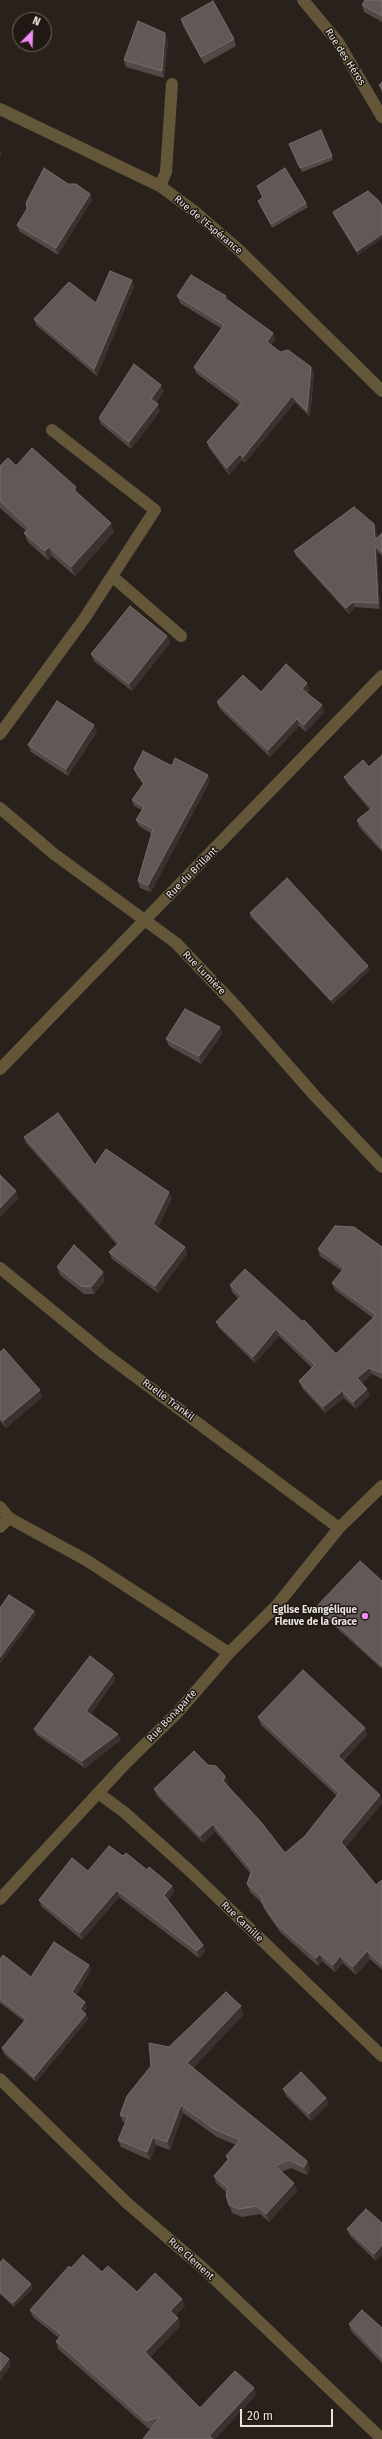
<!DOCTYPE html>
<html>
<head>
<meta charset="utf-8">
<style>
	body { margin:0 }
	#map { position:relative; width:382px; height:2439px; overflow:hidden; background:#29211c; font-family:"Fira Sans",sans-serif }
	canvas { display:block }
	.north { position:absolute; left:12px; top:12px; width:40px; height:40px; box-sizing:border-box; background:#1f1813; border:1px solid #6f6965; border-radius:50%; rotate:23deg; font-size:11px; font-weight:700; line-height:16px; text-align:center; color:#e8e3df }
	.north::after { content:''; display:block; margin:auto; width:14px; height:18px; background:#f18af4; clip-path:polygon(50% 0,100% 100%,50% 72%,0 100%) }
	.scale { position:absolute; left:240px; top:2409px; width:93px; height:18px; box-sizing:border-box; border:2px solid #e8e3df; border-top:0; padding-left:5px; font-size:12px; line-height:14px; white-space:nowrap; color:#e8e3df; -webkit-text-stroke:3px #1f1813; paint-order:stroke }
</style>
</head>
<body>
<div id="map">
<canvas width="382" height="2439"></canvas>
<div class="north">N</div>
<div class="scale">20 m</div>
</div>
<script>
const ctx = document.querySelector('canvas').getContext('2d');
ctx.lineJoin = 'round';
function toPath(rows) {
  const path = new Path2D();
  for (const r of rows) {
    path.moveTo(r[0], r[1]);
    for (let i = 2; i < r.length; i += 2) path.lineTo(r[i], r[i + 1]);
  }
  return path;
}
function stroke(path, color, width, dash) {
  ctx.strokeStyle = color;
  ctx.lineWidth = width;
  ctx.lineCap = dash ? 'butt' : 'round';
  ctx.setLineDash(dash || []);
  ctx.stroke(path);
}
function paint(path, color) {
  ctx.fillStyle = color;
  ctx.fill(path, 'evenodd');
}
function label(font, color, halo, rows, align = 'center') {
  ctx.font = font + ' "Fira Sans",sans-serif';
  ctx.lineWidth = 3;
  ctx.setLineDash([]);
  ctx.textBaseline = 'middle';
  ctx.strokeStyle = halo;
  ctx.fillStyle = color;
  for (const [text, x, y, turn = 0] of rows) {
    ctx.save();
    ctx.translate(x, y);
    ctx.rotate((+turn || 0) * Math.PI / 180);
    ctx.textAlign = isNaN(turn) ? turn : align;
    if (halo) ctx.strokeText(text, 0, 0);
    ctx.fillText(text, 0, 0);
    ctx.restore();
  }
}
stroke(toPath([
	[160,186,166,172,172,84],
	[113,577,181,636],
	[0,1507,9,1518]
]), '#645739', 12);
stroke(toPath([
	[303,0,338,42,382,117],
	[0,109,160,186,194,211,240,251,382,391],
	[0,734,84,619,155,510,52,430],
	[0,808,54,854,176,943,234,1004,315,1096,382,1167],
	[0,1069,382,676],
	[0,1268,105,1354,339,1528],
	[0,1527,9,1518,86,1560,229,1653],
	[98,1793,124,1812,190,1871,382,2056],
	[0,1899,125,1764,178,1712,229,1653,277,1605,339,1528,382,1486],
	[0,2079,127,2203,204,2269,382,2439]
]), '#645739', 12);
paint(toPath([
	[382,0,382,22,364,12,362,5],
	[181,19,234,39,236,46,204,64,183,26],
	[168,41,164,78,126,67,124,60],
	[382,82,382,93,379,85],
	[321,130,333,160,302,172,289,144],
	[68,184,90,194,92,200,58,255,19,231,17,225],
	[257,186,306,203,308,207,272,228,260,205,258,201,263,198],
	[382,206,358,255,334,216,333,212],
	[134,286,97,376,36,325,34,319,96,303],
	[177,296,228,301,273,333,275,339,271,345,280,352,311,367,314,373,310,417,295,402,245,463,242,460,229,475,209,448,207,442,239,405,196,373,194,367,222,329,180,303],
	[164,391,156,403,160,411,131,449,101,424,99,418],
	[0,466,16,466,79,494,114,532,75,576,52,556,48,560,28,542,24,533,26,531,0,508],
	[376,530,377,538,382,533,382,556,377,551,380,609,355,607,349,614,296,556,294,551],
	[167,636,170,643,132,691,94,661,91,654],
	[310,690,307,693,322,705,324,712,306,732,299,726,270,757,220,709,217,702,261,692],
	[97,732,68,776,31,752,28,745],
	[382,755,382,852,359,827,357,820,370,810,347,783,344,777,369,767],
	[172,766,210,781,151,892,140,888,138,881,152,834,139,826,136,820,142,810,134,806,132,800,143,784,137,776,134,769],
	[250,913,370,970,333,1004,251,917],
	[220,1027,222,1034,201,1064,169,1046,166,1039],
	[24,1137,95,1165,169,1192,172,1198,158,1227,185,1247,187,1254,158,1293,112,1259,109,1252,117,1245,26,1143],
	[382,1247,382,1379,372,1374,362,1383,370,1395,356,1409,344,1398,325,1413,302,1388,299,1381,312,1368,279,1336,255,1363,219,1328,216,1322,238,1298,232,1292,230,1285,336,1354,373,1318,335,1290,332,1283,342,1271,320,1256,318,1249],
	[57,1267,105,1280,94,1294,84,1294,60,1275],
	[0,1352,40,1390,42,1397,6,1428,0,1421],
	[382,1581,382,1669,318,1611,317,1606],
	[113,1674,115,1680,91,1714,121,1740,85,1768,37,1735,34,1729],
	[258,1717,365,1728,367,1735,343,1761,382,1801,382,1803,345,1848,376,1885,382,1880,382,1970,370,1959,356,1975,343,1963,335,1972,322,1961,318,1966,280,1932,264,1909,262,1903,250,1892,247,1884,250,1873,215,1831,203,1843,157,1796,154,1789,208,1765,225,1776,228,1784,227,1785,285,1853,305,1836,337,1796,261,1725],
	[123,1856,147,1870,172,1886,174,1892,168,1900,203,1945,205,1952,199,1958,119,1897,82,1940,41,1906,39,1900,88,1871],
	[0,1959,31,1977,89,1965,91,1970,76,1995,85,2002,87,2008,83,2012,86,2014,88,2019,36,2082,4,2054,2,2048,24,2021,0,2003],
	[244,2014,193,2068,307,2161,310,2169,307,2175,291,2168,282,2172,297,2191,269,2222,260,2214,242,2217,232,2213,226,2195,227,2193,216,2183,214,2176,227,2160,226,2156,236,2145,217,2137,183,2113,170,2150,156,2145,150,2160,121,2147,118,2140,125,2123,123,2122,120,2115,169,2047],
	[283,2089,326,2098,328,2104,311,2121,286,2096],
	[366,2209,376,2261,350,2236,347,2229],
	[0,2263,33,2288,14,2307,0,2294],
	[71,2268,102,2272,137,2292,185,2306,175,2316,178,2318,180,2326,150,2357,200,2408,256,2395,215,2439,143,2439,152,2428,149,2429,58,2349,56,2341,59,2338,33,2317,30,2310],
	[349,2324,382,2328,382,2363,351,2331]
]), '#524846');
paint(toPath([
	[165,33,168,41,164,78,162,71],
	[0,150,2,155,0,157],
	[90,194,92,200,58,255,56,248],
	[382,234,382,239,358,255,357,251],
	[132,280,134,286,97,376,94,369],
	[273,333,275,339,269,349,267,342],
	[311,367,314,373,310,417,307,411],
	[161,385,164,391,154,405,151,399],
	[292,396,295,402,245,463,243,457],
	[158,404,160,411,131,449,129,442],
	[240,454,242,460,229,475,227,468],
	[76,487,79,496,74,490],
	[111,523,114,532,75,576,71,567],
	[374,524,376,530,377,545,375,540],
	[375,545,377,551,380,609,378,603],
	[49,547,52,556,48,560,45,551],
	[353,602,355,607,349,614,346,608],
	[167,636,170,643,132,691,129,684],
	[307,683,310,690,305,696,302,689],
	[322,705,324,712,306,732,304,725],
	[297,719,299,726,270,757,268,750],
	[94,725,97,732,68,776,66,769],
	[208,775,210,781,151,892,148,885],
	[368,966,370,970,333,1004,331,1000],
	[220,1027,222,1034,201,1064,199,1056],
	[16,1191,19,1198,0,1218,0,1208],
	[169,1192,172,1198,156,1230,153,1224],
	[185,1247,187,1254,158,1293,155,1286],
	[103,1272,105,1280,94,1294,91,1287],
	[276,1329,279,1336,255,1363,253,1357],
	[369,1368,372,1374,360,1385,357,1378],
	[367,1389,370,1395,356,1409,353,1402],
	[40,1390,42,1397,6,1428,3,1421],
	[342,1391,344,1398,325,1413,323,1407],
	[34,1611,36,1615,0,1664,0,1657],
	[113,1674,115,1680,89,1717,86,1711],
	[365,1728,367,1735,340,1763,338,1756],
	[118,1734,121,1740,85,1768,82,1761],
	[225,1776,228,1784,226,1789,223,1781],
	[380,1795,382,1803,344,1850,341,1842],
	[213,1824,215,1831,203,1843,200,1836],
	[172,1886,174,1892,167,1902,164,1895],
	[117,1890,119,1897,82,1940,80,1933],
	[203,1945,205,1952,199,1958,197,1951],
	[367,1951,370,1959,356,1975,353,1967],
	[320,1954,322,1961,318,1966,316,1958],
	[340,1956,343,1963,335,1972,333,1965],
	[89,1965,91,1970,74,1997,72,1992],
	[85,2002,87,2008,82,2014,80,2009],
	[241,2006,244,2014,190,2071,187,2063],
	[86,2014,88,2019,36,2082,34,2077],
	[326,2098,328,2104,311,2121,309,2114],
	[181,2105,183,2113,170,2150,167,2142],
	[153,2137,156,2145,150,2160,147,2152],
	[307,2161,310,2169,307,2175,304,2167],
	[294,2183,297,2191,269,2222,266,2214],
	[382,2245,382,2255,376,2261,374,2254],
	[31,2284,33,2288,14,2307,13,2303],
	[182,2299,185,2306,173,2319,170,2311],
	[178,2318,180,2326,148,2360,145,2352],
	[9,2359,11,2366,0,2381,0,2371],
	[254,2388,256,2395,215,2439,210,2439,209,2436]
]), '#3b312f');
const building = toPath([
	[365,0,382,0,382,16,362,5,365,0],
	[213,1,234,39,201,57,181,19,213,1],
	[138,21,165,33,162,71,124,60,138,21],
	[382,82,382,89,379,85,382,82],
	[321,130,332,156,300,168,289,144,321,130],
	[44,168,68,184,76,184,90,194,56,248,17,225,27,209,26,203,44,168],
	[285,168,306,203,271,224,258,201,263,197,257,186,285,168],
	[368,191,379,201,382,206,382,234,357,251,333,212,368,191],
	[110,271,132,280,94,369,34,319,69,282,96,303,110,271],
	[191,275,226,296,225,298,273,333,267,342,280,352,288,350,311,367,307,411,292,396,243,457,240,454,227,468,207,442,242,402,194,367,224,325,177,296,191,275],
	[134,364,161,385,151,399,158,404,129,442,99,418,134,364],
	[32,448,76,487,74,490,111,523,71,567,49,547,45,551,24,533,29,528,0,501,0,466,8,458,16,466,32,448],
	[354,507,374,524,375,540,382,533,382,552,375,545,378,603,353,602,346,608,294,551,354,507],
	[130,606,167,636,129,684,91,654,130,606],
	[286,664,307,683,302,689,322,705,304,725,297,719,268,750,217,702,243,675,261,692,286,664],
	[57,701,94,725,66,769,28,745,57,701],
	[143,751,172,766,175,758,208,775,148,885,138,881,153,829,136,820,144,807,132,800,144,783,134,769,143,751],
	[382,755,382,848,357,820,372,808,344,777,363,760,369,767,382,755],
	[287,878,368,966,331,1000,250,913,287,878],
	[185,1009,220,1027,199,1056,166,1039,185,1009],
	[58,1113,95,1165,106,1149,169,1192,153,1224,185,1247,155,1286,109,1252,119,1243,24,1137,58,1113],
	[0,1175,16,1191,0,1208,0,1175],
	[335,1226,354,1227,382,1247,382,1252,381,1253,382,1253,382,1373,369,1368,357,1378,367,1389,353,1402,342,1391,323,1407,299,1381,315,1365,276,1329,253,1357,216,1322,241,1296,230,1285,245,1269,303,1322,304,1320,336,1354,376,1315,332,1283,344,1268,318,1249,335,1226],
	[74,1245,103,1272,91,1287,81,1286,57,1267,74,1245],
	[4,1349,40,1390,3,1421,0,1417,0,1352,4,1349],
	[360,1561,382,1581,382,1666,317,1606,360,1561],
	[9,1595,34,1611,0,1657,0,1608,9,1595],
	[90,1656,113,1674,86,1711,118,1734,82,1761,34,1729,90,1656],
	[303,1670,365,1728,338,1756,380,1795,341,1842,376,1885,382,1880,382,1965,367,1951,353,1967,340,1956,333,1965,320,1954,316,1958,277,1925,261,1901,263,1899,247,1884,252,1870,213,1824,200,1836,154,1789,194,1751,208,1765,216,1766,225,1776,223,1781,261,1822,285,1853,305,1836,339,1793,258,1717,303,1670],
	[109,1846,123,1856,126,1853,147,1870,149,1867,172,1886,164,1895,203,1945,197,1951,117,1890,80,1933,39,1900,72,1858,88,1871,109,1846],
	[54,1942,89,1965,72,1992,85,2002,80,2009,86,2014,34,2077,2,2048,26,2019,0,1999,0,1959,3,1955,31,1977,54,1942],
	[226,1992,241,2006,187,2063,307,2161,304,2167,288,2160,275,2166,294,2183,266,2214,257,2206,239,2209,229,2205,226,2195,228,2188,214,2176,229,2159,226,2156,240,2140,214,2129,181,2105,167,2142,153,2137,147,2152,118,2140,128,2117,120,2115,127,2096,151,2066,149,2043,169,2047,226,1992],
	[301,2072,326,2098,309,2114,283,2089,301,2072],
	[366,2209,382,2223,382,2245,374,2254,347,2229,366,2209],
	[83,2255,102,2272,108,2266,137,2292,155,2273,182,2299,170,2311,178,2318,145,2352,200,2408,235,2371,254,2388,209,2436,213,2439,143,2439,160,2417,146,2421,56,2341,62,2335,30,2310,69,2266,71,2268,83,2255],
	[3,2259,31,2284,13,2303,0,2292,0,2263,3,2259],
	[362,2310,382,2328,382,2358,349,2324,362,2310],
	[0,2352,9,2359,0,2371,0,2352]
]);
paint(building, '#625857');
stroke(building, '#776e6c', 1);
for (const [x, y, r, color] of [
	[365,1616,4,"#f18af4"]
]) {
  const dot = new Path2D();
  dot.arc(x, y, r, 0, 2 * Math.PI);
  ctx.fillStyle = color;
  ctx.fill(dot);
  stroke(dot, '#1f1813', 1.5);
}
label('10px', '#e8e3df', '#1f1813', [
	["Rue des Héros",345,57,57],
	["Rue de l'Espérance",208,225,40],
	["Rue du Brillant",192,873,-45],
	["Rue Lumière",204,973,46],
	["Ruelle Trankil",168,1400,37],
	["Rue Bonaparte",172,1716,-47],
	["Rue Camille",242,1922,44],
	["Rue Clement",191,2259,42]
]);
label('bold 10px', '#e8e3df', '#1f1813', [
	["Eglise Evangélique",357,1610],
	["Fleuve de la Grace",357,1622]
], 'right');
</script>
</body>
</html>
